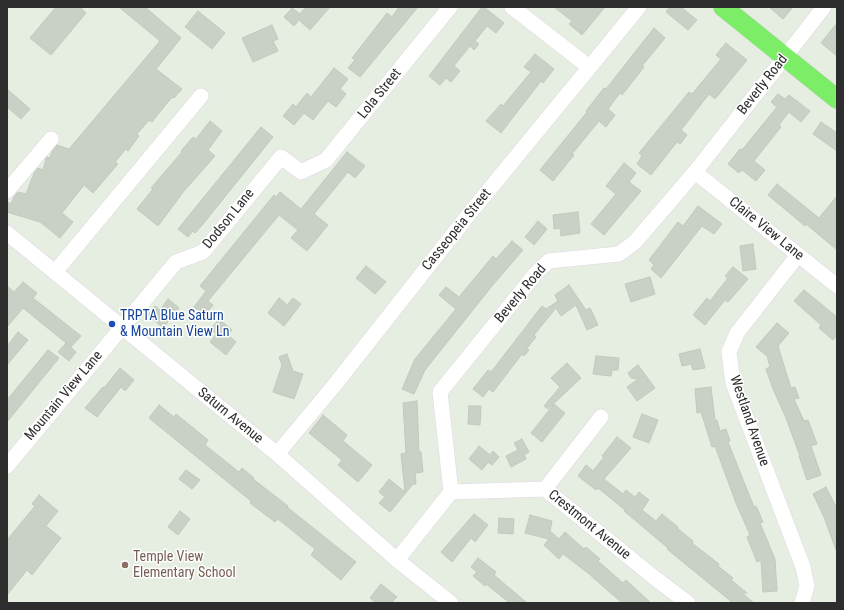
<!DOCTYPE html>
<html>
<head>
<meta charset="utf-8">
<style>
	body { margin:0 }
	#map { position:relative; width:844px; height:610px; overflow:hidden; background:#e5eee1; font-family:"Roboto Condensed",sans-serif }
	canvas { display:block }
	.frame { position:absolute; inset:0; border:8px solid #2d2d2d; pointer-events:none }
</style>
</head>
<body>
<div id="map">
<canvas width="844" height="610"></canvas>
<div class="frame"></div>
</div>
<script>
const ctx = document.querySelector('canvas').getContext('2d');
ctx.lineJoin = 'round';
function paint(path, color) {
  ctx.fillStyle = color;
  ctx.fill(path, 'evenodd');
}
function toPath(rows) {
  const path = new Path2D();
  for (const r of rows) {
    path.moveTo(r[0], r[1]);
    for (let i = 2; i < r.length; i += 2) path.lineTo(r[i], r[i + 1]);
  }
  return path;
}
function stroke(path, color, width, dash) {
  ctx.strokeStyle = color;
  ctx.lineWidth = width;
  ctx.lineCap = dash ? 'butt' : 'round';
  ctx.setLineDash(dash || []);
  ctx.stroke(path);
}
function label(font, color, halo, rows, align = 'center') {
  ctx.font = font + ' "Roboto Condensed",sans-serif';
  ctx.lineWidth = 3;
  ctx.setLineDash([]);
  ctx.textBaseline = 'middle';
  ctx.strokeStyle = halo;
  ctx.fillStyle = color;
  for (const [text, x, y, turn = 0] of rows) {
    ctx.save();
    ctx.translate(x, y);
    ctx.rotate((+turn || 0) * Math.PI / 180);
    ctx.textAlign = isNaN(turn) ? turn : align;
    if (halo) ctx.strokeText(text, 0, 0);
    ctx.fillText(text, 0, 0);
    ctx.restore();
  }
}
const building = toPath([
	[56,7,80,7,86,13,51,55,30,38,56,7],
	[119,7,145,7,181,38,156,69,182,89,174,98,173,97,167,103,152,122,149,120,137,134,139,136,128,151,126,149,115,162,118,164,93,193,84,185,62,213,73,222,60,238,40,222,7,212,7,202,11,204,14,197,18,192,26,194,34,173,38,168,43,170,46,159,47,157,50,158,52,152,57,145,69,149,160,41,119,7],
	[306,7,330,7,310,30,299,20,294,26,284,17,292,8,300,14,306,7],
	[399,7,418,7,360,77,348,68,355,60,352,58,387,13,392,17,399,7],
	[482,7,484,7,504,23,496,33,487,26,475,41,479,44,474,50,470,46,454,66,460,71,451,82,446,78,440,85,429,76,482,7],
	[554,7,605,7,582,35,569,24,572,21,554,7],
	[670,7,681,7,697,20,688,30,666,12,670,7],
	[769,7,793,7,783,19,769,7],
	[198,11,225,33,212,49,185,27,198,11],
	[837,23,837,56,821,43,837,23],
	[272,25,278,39,273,41,278,51,253,62,242,38,272,25],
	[654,28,665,38,642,66,644,67,622,95,620,93,608,109,615,115,606,127,599,121,572,154,574,155,553,181,540,170,587,112,586,111,604,88,606,89,654,28],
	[726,43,747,60,715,99,709,94,681,130,687,135,680,144,677,142,651,175,637,164,642,156,639,153,689,92,692,94,721,59,716,55,726,43],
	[535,54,554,69,543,83,541,81,501,133,486,121,501,104,503,106,531,72,524,67,535,54],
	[334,68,348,79,340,89,346,94,336,107,328,101,313,120,304,113,294,125,283,116,293,104,296,107,307,93,311,97,334,68],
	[7,89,30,109,21,119,7,107,7,89],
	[778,94,785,99,789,95,810,111,801,122,789,112,779,125,781,127,754,161,765,170,756,181,742,170,739,173,728,164,740,149,742,150,777,107,771,102,778,94],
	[210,121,222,131,208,150,215,156,184,191,158,226,137,209,153,189,151,188,182,152,181,151,193,137,196,139,210,121],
	[821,122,837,133,837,151,813,134,821,122],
	[261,127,273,137,203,224,195,233,193,231,188,237,178,229,261,127],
	[347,152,365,166,355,178,348,172,314,214,328,225,307,251,291,238,298,230,279,215,208,301,213,305,205,315,194,307,206,291,200,286,274,195,276,197,280,192,301,209,347,152],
	[624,163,636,173,629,182,641,191,604,235,591,224,616,194,606,186,624,163],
	[777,184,819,218,837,196,837,250,806,224,805,226,768,195,777,184],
	[698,206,722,224,714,234,702,226,661,278,651,269,654,265,649,260,678,222,683,226,698,206],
	[578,212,580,233,561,236,560,228,554,229,553,215,578,212],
	[538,221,547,229,534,245,525,237,538,221],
	[512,241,523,250,492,286,425,370,414,394,402,389,415,359,456,309,439,295,446,287,459,297,493,256,496,259,512,241],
	[753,244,756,269,743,271,740,246,753,244],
	[366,266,386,282,375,294,356,278,366,266],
	[733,267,748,279,728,302,725,300,705,325,693,315,707,298,710,301,728,278,725,276,733,267],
	[650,277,655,294,631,302,625,284,650,277],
	[23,282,37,293,33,298,81,336,71,347,23,308,7,327,7,286,14,292,23,282],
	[569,285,586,310,590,308,598,325,587,330,576,305,561,316,556,308,534,335,536,337,527,348,529,350,524,356,522,354,493,392,489,389,483,397,473,389,488,370,491,372,542,306,546,309,558,301,555,295,569,285],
	[804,290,837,317,837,335,833,340,819,328,821,325,794,301,804,290],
	[279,298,287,305,293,298,301,304,284,326,268,313,279,298],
	[168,299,179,308,163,328,148,315,155,306,160,310,168,299],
	[219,319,232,330,228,335,236,342,226,355,210,342,216,334,211,329,219,319],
	[777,323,789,333,778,346,791,388,795,387,799,398,794,399,804,421,808,420,817,444,811,446,821,475,807,480,799,456,800,456,786,418,773,389,766,369,770,367,767,356,756,347,777,323],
	[18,332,28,340,7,365,7,346,18,332],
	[66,343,76,352,69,361,58,352,66,343],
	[700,349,705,368,693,370,691,364,682,366,679,354,700,349],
	[48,350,59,358,7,422,7,400,48,350],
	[287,354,293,371,303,374,294,399,273,392,282,365,279,357,287,354],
	[596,356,619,358,618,370,612,370,611,376,593,374,596,356],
	[567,363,581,378,548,409,544,406,560,387,551,378,567,363],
	[638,365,655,388,637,401,627,387,638,379,631,378,628,373,638,365],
	[120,368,134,380,125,391,121,387,97,417,85,408,103,387,104,388,120,368],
	[711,387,715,420,717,420,720,431,726,429,730,441,728,442,754,507,756,506,763,522,760,523,775,559,777,591,763,592,761,560,757,562,747,537,750,535,736,503,715,446,712,447,701,412,697,413,695,389,711,387],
	[417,401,419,452,421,452,423,472,415,473,416,484,413,484,390,512,379,503,385,497,379,492,389,479,405,492,401,454,406,453,403,403,417,401],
	[554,404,565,413,542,442,531,433,554,404],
	[159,405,174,417,176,414,208,440,205,445,239,472,242,468,254,478,253,479,288,506,287,507,356,562,341,580,311,555,315,549,278,519,275,522,250,503,251,501,149,418,159,405],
	[469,406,481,406,480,425,468,424,469,406],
	[642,414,658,420,649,443,633,437,642,414],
	[323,415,347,435,343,441,372,465,358,482,338,465,342,460,309,433,323,415],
	[617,437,631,448,604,479,623,494,626,490,635,497,639,492,649,500,642,510,656,521,662,514,678,527,677,528,693,541,692,543,719,564,718,566,733,578,731,580,747,593,742,593,754,603,733,603,667,549,668,548,624,511,625,510,598,488,596,490,578,476,586,465,593,471,604,457,602,456,617,437],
	[522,439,529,452,524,455,526,459,511,467,506,456,518,450,514,443,522,439],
	[479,446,490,455,493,451,499,457,492,465,488,462,482,470,469,459,479,446],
	[186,470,200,480,192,489,179,479,186,470],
	[826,487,837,509,836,550,824,517,813,494,826,487],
	[39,495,58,511,46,526,61,538,32,575,27,570,7,595,7,540,35,506,32,504,39,495],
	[180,511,190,519,178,535,168,527,180,511],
	[474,514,488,525,475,542,471,538,452,562,441,552,474,514],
	[530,515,552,521,550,531,559,539,565,532,584,549,586,547,600,559,598,561,623,583,626,580,651,603,622,603,588,573,563,554,559,559,544,545,549,539,525,533,530,515],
	[499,518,514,519,513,534,498,533,499,518],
	[478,558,496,572,494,575,527,603,510,603,486,584,485,586,473,576,477,572,471,567,478,558],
	[381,584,397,597,391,603,376,603,370,598,381,584]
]);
paint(building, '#c9d1c6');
stroke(building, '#becaba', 1);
const minor = toPath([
	[512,7,589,67],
	[695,172,837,286],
	[7,191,51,139],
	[7,233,277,454,397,560,451,603],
	[798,255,737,333,729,352,733,383,803,567,807,586,802,603],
	[55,272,201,96],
	[277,454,333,387,470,213,639,7],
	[7,466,176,262,203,252,281,157,301,172,326,160,450,7],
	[545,489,601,417],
	[451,492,545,489,656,579,688,603],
	[397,560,451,492,440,392,537,272,549,261,619,254,635,242,695,172,824,7]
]);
const major = toPath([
	[723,7,837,99]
]);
stroke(minor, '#e3d6e5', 16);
stroke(major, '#cdcdcd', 20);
stroke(minor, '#fff', 15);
stroke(major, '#7bed67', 19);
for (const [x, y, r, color] of [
	[112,324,4,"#1a4fb4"],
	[125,565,4,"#8d6e63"]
]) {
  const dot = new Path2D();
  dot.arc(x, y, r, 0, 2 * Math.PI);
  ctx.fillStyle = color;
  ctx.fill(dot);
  stroke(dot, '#fff', 1.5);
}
label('14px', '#2d2d2d', '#fff', [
	["Beverly Road",763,85,-52],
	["Lola Street",380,94,-51],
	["Dodson Lane",229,219,-51],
	["Claire View Lane",766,229,39],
	["Casseopeia Street",457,230,-51],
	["Beverly Road",521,294,-50],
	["Mountain View Lane",64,396,-50],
	["Saturn Avenue",230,416,39],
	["Westland Avenue",749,421,71],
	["Crestmont Avenue",589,525,39]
]);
label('14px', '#164399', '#fff', [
	["TRPTA Blue Saturn",120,316],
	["& Mountain View Ln",120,332]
], 'left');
label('14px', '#785e54', '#fff', [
	["Temple View",133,557],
	["Elementary School",133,573]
], 'left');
</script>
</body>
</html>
